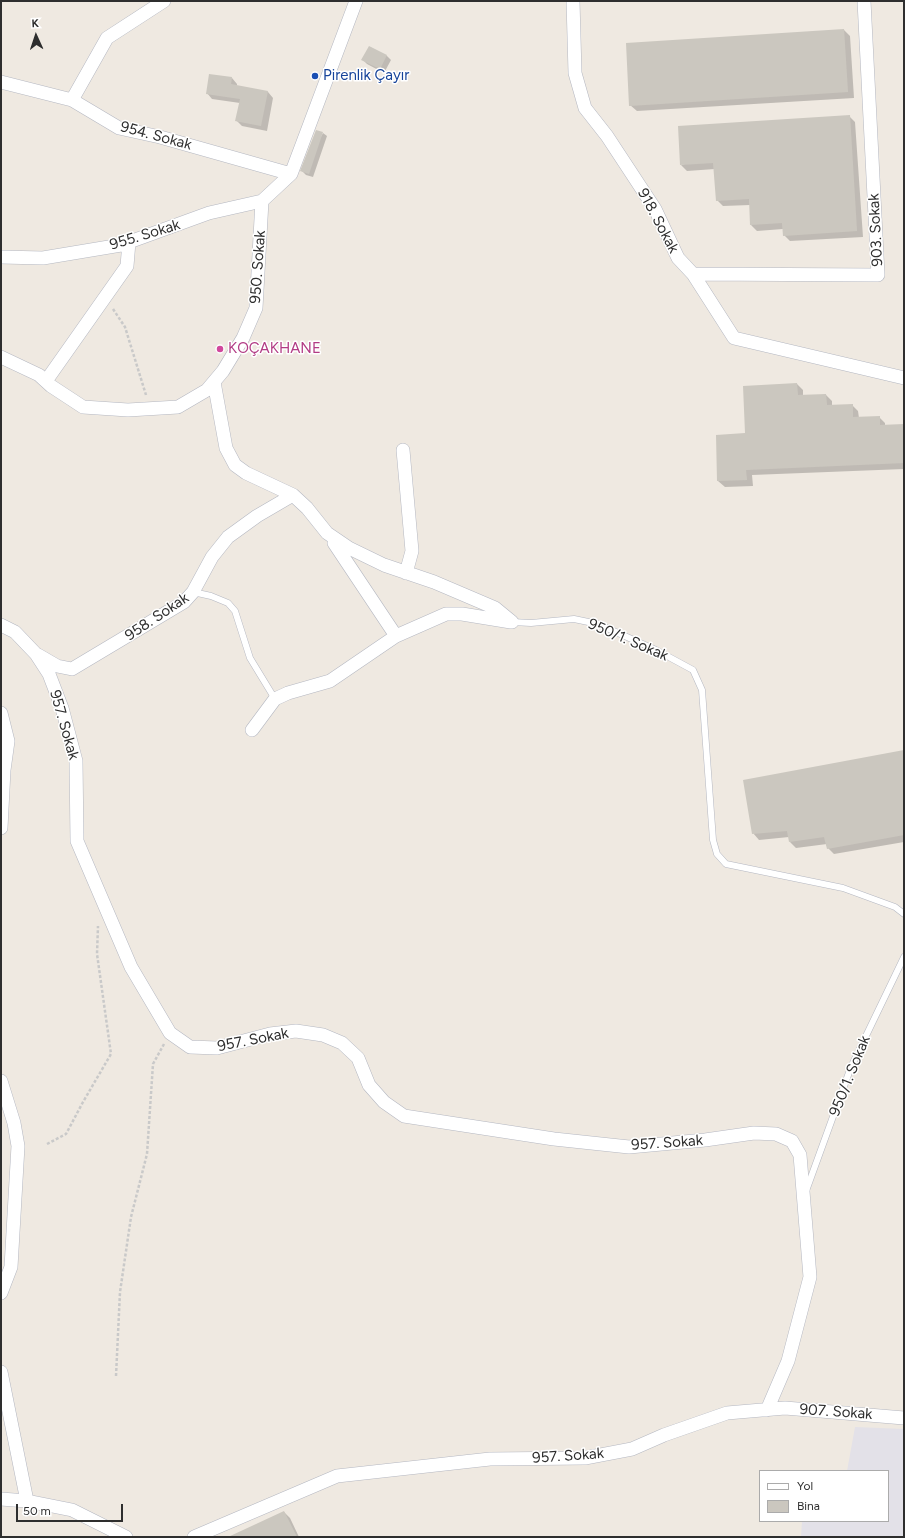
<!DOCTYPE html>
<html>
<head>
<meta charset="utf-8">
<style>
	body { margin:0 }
	#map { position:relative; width:905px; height:1538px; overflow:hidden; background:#efe9e1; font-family:Figtree,sans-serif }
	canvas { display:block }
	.frame { position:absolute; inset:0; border:2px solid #2e2e2e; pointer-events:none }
	.legend { position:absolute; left:759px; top:1470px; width:130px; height:52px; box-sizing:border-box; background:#fff; border:1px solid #ababab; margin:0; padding:5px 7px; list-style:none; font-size:12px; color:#2e2e2e }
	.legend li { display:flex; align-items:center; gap:8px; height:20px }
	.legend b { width:20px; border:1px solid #ababab }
	.north { position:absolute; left:16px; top:16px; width:40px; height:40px; -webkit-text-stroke:3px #fff; paint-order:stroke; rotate:357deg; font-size:11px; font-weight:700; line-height:16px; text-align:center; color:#2e2e2e }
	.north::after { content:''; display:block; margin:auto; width:14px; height:18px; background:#2e2e2e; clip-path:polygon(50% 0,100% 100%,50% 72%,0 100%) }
	.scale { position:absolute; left:16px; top:1504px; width:107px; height:18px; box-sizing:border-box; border:2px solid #2e2e2e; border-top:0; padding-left:5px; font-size:12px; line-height:14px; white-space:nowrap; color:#2e2e2e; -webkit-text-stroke:3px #fff; paint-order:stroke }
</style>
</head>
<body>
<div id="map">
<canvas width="905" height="1538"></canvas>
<div class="frame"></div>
<ul class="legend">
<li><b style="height:5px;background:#fff"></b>Yol</li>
<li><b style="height:11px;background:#cbc7bf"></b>Bina</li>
</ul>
<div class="north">K</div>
<div class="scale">50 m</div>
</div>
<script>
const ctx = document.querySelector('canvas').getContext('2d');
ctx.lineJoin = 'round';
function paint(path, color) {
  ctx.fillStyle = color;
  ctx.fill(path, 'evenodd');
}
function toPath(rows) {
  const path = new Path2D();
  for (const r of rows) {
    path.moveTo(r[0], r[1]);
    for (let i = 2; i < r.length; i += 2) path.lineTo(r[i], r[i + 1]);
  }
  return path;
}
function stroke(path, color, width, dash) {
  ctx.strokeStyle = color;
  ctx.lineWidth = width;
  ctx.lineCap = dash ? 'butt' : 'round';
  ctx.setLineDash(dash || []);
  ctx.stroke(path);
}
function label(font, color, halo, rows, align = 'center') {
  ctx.font = font + ' Figtree,sans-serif';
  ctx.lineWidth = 3;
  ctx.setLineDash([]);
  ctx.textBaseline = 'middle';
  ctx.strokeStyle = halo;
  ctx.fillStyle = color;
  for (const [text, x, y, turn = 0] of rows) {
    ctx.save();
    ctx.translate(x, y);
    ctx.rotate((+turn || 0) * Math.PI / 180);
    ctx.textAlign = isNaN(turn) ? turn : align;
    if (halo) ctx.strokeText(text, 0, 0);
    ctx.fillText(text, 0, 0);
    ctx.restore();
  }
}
paint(toPath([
	[855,1427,904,1429,904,1537,801,1537,802,1521,888,1521,888,1471,847,1471]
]), '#e3e1e8');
paint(toPath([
	[844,30,850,36,854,98,637,111,630,105],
	[370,47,387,56,391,60,384,73,367,64,363,60],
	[232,78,237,84,237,86,268,92,273,98,267,131,242,126,236,120,240,103,212,99,207,93],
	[849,116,855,122,863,237,790,241,784,235,783,229,757,231,751,225,750,205,723,206,717,200,715,169,687,171,681,165],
	[323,133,327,136,313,177,306,175,302,171],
	[797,384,803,390,803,396,826,395,832,401,832,406,852,405,858,411,859,418,879,417,885,423,885,426,904,425,904,469,752,475,753,486,725,487,718,481,717,436,746,434],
	[904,751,904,842,834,854,828,848,827,844,796,848,790,842,789,837,759,840,753,833],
	[284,1512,290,1518,299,1537,230,1537]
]), '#0003');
paint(toPath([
	[844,29,848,92,629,106,626,43],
	[369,46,387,55,380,69,361,60],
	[209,74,232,77,231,84,268,91,261,126,235,121,240,99,206,94],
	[850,115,857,231,783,236,782,223,750,225,749,199,716,201,713,163,680,165,678,126],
	[316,130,323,132,309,174,300,171],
	[797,383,798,395,826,394,827,405,853,404,853,417,880,416,880,425,904,424,904,463,746,470,747,480,717,481,716,435,745,433,743,386],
	[904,750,904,835,827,849,824,837,789,842,787,831,752,834,743,780],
	[284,1511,297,1537,228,1537]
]), '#cbc7bf');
const lane = toPath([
	[193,592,211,596,228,603,235,611,250,658,275,699],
	[512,622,531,623,574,619,598,624,656,650,693,670,702,690,713,840,717,854,726,864,843,888,895,907,904,914],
	[806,1191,851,1067,904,957]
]);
const street = toPath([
	[573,1,575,73,585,108,607,136,655,209,678,258,693,274,734,338,904,378],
	[1,82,72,100,119,128,160,137,291,174],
	[72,100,107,38,164,1],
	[1,257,43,258,121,245,209,213,262,201],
	[693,274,878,275,864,1],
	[1,357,39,375,51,386,83,407,128,410,178,407,207,390,223,371,243,338,256,308,262,201,291,174,356,1],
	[46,381,127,266,129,242],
	[214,382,226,448,235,465,246,473,293,495,307,508,327,533,349,548,384,565,434,582,495,608,512,622],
	[403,450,412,551,406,573],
	[334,543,396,636],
	[1,625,15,632,36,654,49,674,62,708,76,761,77,841,131,967,170,1033,190,1047,217,1048,270,1034,296,1031,323,1035,342,1043,358,1058,369,1085,384,1102,404,1116,554,1139,629,1147,705,1140,754,1133,776,1134,792,1141,800,1155,810,1277,788,1361,767,1410],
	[38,655,57,666,72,669,184,602,193,592,212,557,228,537,257,516,293,495],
	[1,713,8,741,4,770,1,828],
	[252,730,275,699,288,693,330,681,396,636,446,614,462,614,511,622],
	[1,1081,14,1123,18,1146,11,1267,1,1293],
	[1,1372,27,1501],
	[1,1499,27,1501,72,1510,126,1537],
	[194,1537,337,1476,490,1459,585,1458,632,1449,664,1435,727,1413,785,1408,904,1418]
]);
stroke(lane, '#b4b7c1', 7);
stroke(street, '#b4b7c1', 14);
stroke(toPath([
	[113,309,125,327,146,395],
	[47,1144,66,1134,83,1102,111,1054,97,954,98,926],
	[116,1376,120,1292,131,1217,147,1154,153,1064,164,1044]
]), '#c9c9c9', 2.5, [3, 2]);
stroke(lane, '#fff', 6);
stroke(street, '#fff', 13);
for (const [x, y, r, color] of [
	[315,76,4,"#1a4fb4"],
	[220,349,4,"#d1479c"]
]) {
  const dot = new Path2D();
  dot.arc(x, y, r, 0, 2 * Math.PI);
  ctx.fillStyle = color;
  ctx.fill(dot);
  stroke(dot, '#fff', 1.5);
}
label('15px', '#164399', '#fff', [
	["Pirenlik Çayır",323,76]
], 'left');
label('15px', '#2e2e2e', '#fff', [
	["954. Sokak",156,136,15],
	["918. Sokak",658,221,62],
	["903. Sokak",876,230,-93],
	["955. Sokak",145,235,-17],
	["950. Sokak",258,267,-86],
	["958. Sokak",157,617,-34],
	["950/1. Sokak",628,640,23],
	["957. Sokak",64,725,74],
	["957. Sokak",253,1040,-11],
	["950/1. Sokak",850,1076,-68],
	["957. Sokak",667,1143,-4],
	["907. Sokak",836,1412,4],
	["957. Sokak",568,1456,-4]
]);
label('15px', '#b23c85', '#fff', [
	["KOÇAKHANE",228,349]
], 'left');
</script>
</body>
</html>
